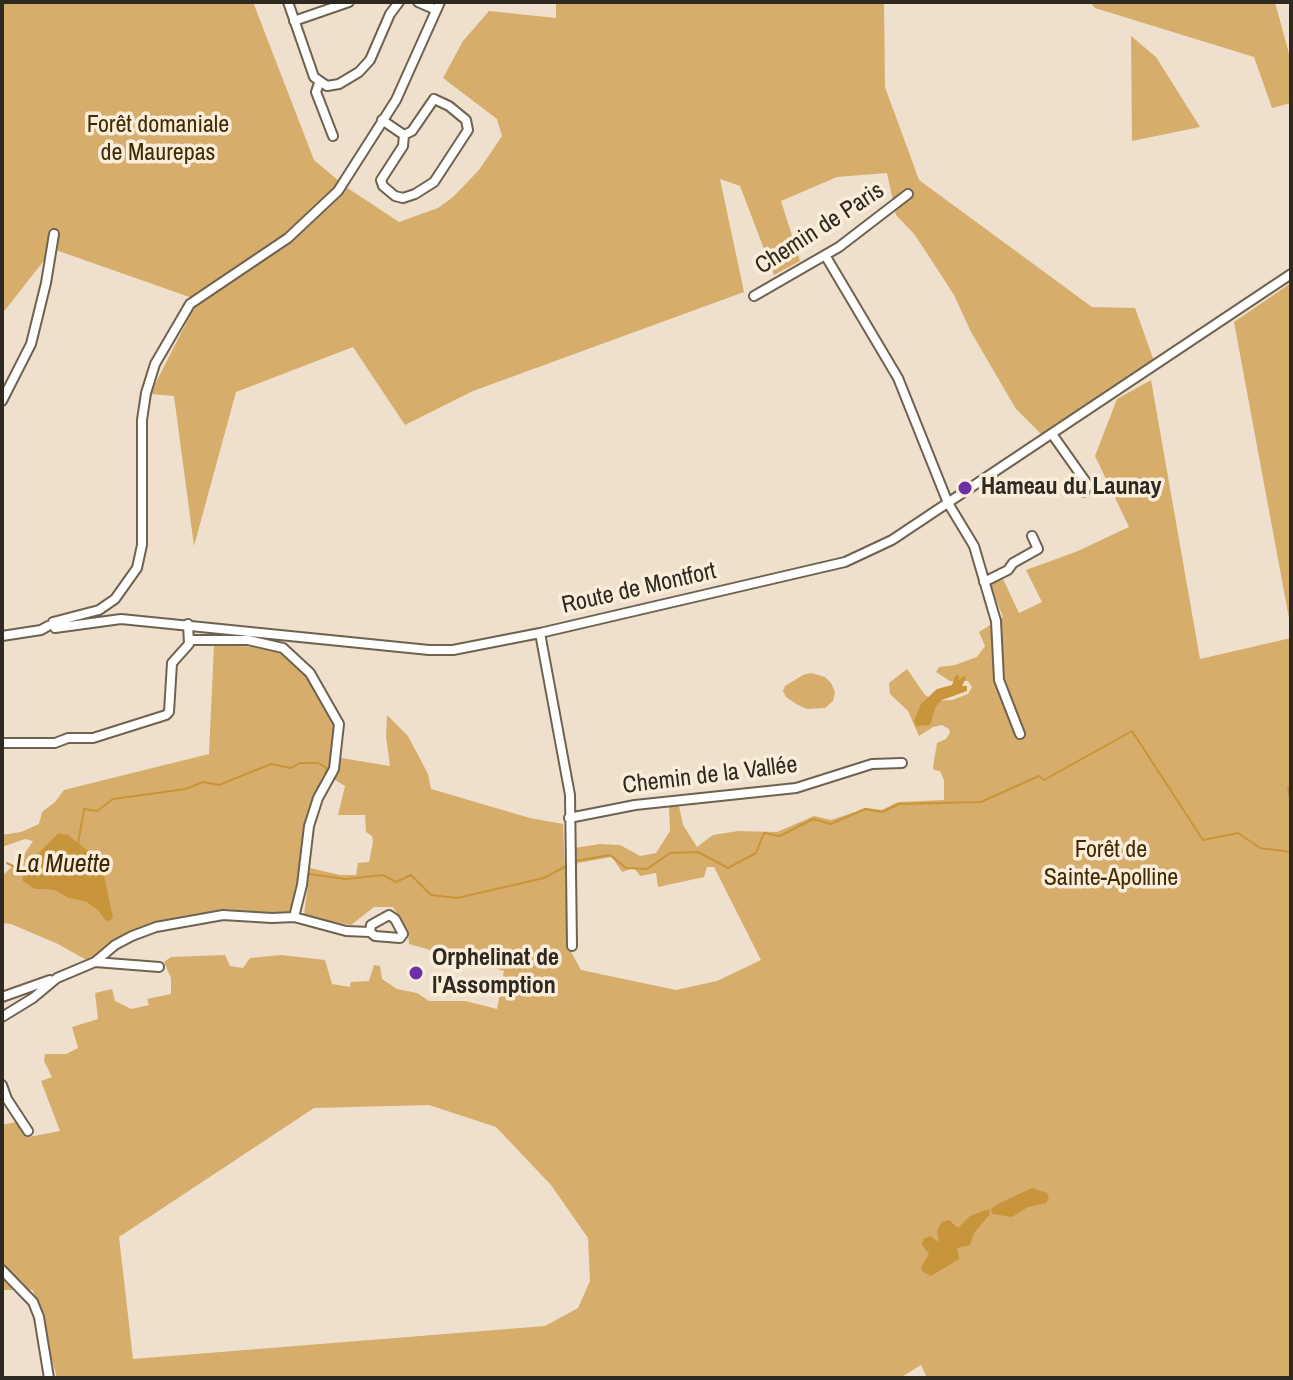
<!DOCTYPE html>
<html>
<head>
<meta charset="utf-8">
<style>
	body { margin:0 }
	#map { position:relative; width:1293px; height:1380px; overflow:hidden; background:#eee0cc; font-family:"Archivo Narrow",sans-serif }
	canvas { display:block }
	.frame { position:absolute; inset:0; border:4px solid #2e2921; pointer-events:none }
</style>
</head>
<body>
<div id="map">
<canvas width="1293" height="1380"></canvas>
<div class="frame"></div>
</div>
<script>
const ctx = document.querySelector('canvas').getContext('2d');
ctx.lineJoin = 'round';
function paint(path, color) {
  ctx.fillStyle = color;
  ctx.fill(path, 'evenodd');
}
function toPath(rows) {
  const path = new Path2D();
  for (const r of rows) {
    path.moveTo(r[0], r[1]);
    for (let i = 2; i < r.length; i += 2) path.lineTo(r[i], r[i + 1]);
  }
  return path;
}
function stroke(path, color, width, dash) {
  ctx.strokeStyle = color;
  ctx.lineWidth = width;
  ctx.lineCap = dash ? 'butt' : 'round';
  ctx.setLineDash(dash || []);
  ctx.stroke(path);
}
function label(font, color, halo, rows, align = 'center') {
  ctx.font = font + ' "Archivo Narrow",sans-serif';
  ctx.lineWidth = 7;
  ctx.setLineDash([]);
  ctx.textBaseline = 'middle';
  ctx.strokeStyle = halo;
  ctx.fillStyle = color;
  for (const [text, x, y, turn = 0] of rows) {
    ctx.save();
    ctx.translate(x, y);
    ctx.rotate((+turn || 0) * Math.PI / 180);
    ctx.textAlign = isNaN(turn) ? turn : align;
    if (halo) ctx.strokeText(text, 0, 0);
    ctx.fillText(text, 0, 0);
    ctx.restore();
  }
}
paint(toPath([
	[2,2,253,2,314,160,346,187,399,222,438,208,453,197,479,170,502,136,497,119,443,78,463,41,489,11,556,18,556,2,884,2,885,87,919,180,1092,307,1135,308,1154,361,1046,439,1016,409,971,332,954,295,915,235,896,215,887,173,837,177,781,201,800,261,774,275,740,186,720,179,744,292,473,391,405,425,353,347,236,392,194,546,174,396,150,394,198,300,53,249,2,314],
	[1090,2,1275,2,1291,61,1291,103,1272,108,1254,57,1095,8],
	[1131,36,1156,57,1200,127,1132,141],
	[1291,283,1291,629,1234,322],
	[1151,380,1200,659,1291,638,1291,1378,927,1378,921,1365,900,1378,57,1378,33,1290,2,1290,2,1125,16,1122,29,1137,60,1131,41,1081,52,1077,44,1061,45,1054,66,1054,78,1048,72,1027,98,1019,95,993,112,989,115,1001,131,1009,149,1005,147,999,171,994,171,978,164,962,171,957,225,955,230,966,243,968,250,958,281,955,325,960,332,984,350,987,351,982,369,981,374,965,380,966,382,979,397,989,417,993,429,1001,465,1001,497,1009,504,971,409,944,408,931,393,907,374,907,351,925,307,918,304,915,310,868,340,875,356,875,358,863,369,862,373,842,372,836,366,832,365,815,338,815,345,786,324,773,309,811,293,914,223,909,169,919,137,930,90,962,58,944,11,924,2,923,2,876,23,856,33,841,25,839,2,847,2,835,21,832,39,824,42,812,55,802,64,790,209,754,214,645,284,648,343,724,341,758,390,766,386,736,387,715,408,736,428,774,431,789,530,818,563,824,568,946,581,970,676,990,717,981,761,960,714,867,707,867,704,877,658,887,656,873,640,876,634,868,622,872,612,857,578,863,574,869,574,848,600,844,620,845,640,856,656,853,670,831,669,806,679,806,683,825,697,847,713,835,738,831,777,832,814,816,831,820,867,808,882,810,898,802,944,800,944,780,940,771,934,770,933,767,937,743,946,739,950,733,949,729,942,725,933,727,919,736,908,711,890,694,889,683,907,669,925,695,935,701,952,700,968,694,972,687,968,681,950,681,936,672,939,667,955,665,977,657,985,646,979,632,1003,617,990,584,1003,579,1019,613,1042,602,1026,570,1078,551,1129,527,1095,456,1117,399],
	[58,833,100,911,86,902,68,898,54,890,35,889,22,871],
	[429,1105,496,1127,551,1185,588,1238,590,1281,578,1308,545,1326,133,1359,119,1237,314,1108],
	[811,673,825,677,831,683,835,692,833,701,825,708,807,709,798,705,786,697,783,691,785,686,803,675]
]), '#d6ad6b');
paint(toPath([
	[959,675,959,680,964,676,966,678,962,686,967,686,967,691,942,700,936,706,930,725,916,726,914,721,921,704,937,689,952,685,955,676],
	[58,833,68,835,101,861,113,918,109,921,105,920,99,911,86,902,68,898,54,890,35,889,23,881,22,870],
	[1032,1188,1047,1193,1049,1198,1046,1203,1028,1207,1012,1217,992,1214,991,1209,1000,1203],
	[989,1209,990,1214,974,1233,970,1245,957,1248,959,1259,931,1276,923,1272,921,1267,929,1254,922,1245,923,1239,930,1236,939,1242,937,1230,942,1222,949,1220,958,1228,970,1216]
]), '#c8953a');
stroke(toPath([
	[1291,786,1288,788,1291,802],
	[78,844,84,809,97,811,113,799,186,789,203,782,219,785,271,764,291,768,300,763,318,763,327,768,322,783],
	[575,861,610,855,626,868,647,869,670,853,698,852,728,868,756,853,764,833,780,836,813,819,831,824,865,809,882,812,899,804,981,802,1039,776,1044,780,1132,731,1203,840,1238,833,1260,848,1291,852],
	[7,863,24,872],
	[309,874,346,879,383,875,396,882,411,875,431,895,457,898,544,878,566,866]
]), '#c8953a', 2);
const minor = toPath([
	[288,2,314,77,327,86,339,84,359,72,370,60,390,14,399,2],
	[418,2,434,9],
	[294,21,349,2],
	[319,83,316,92,333,136],
	[434,99,449,106,466,120,468,130,434,182,415,194,403,198,395,196,383,186,381,180,403,146,404,135,412,131,434,99],
	[382,120,404,135],
	[825,255,898,378,948,503,974,546,996,621,999,680,1020,734],
	[754,296,839,247,908,194],
	[2,401,31,344,46,283,54,234],
	[1052,434,1088,485,1084,492],
	[984,582,1008,570,1013,563,1038,549,1032,536],
	[53,622,99,610,115,599,137,568,142,545,142,420,146,393,155,364,190,304,288,238,338,191,396,100,440,2],
	[55,628,121,619,429,650,453,650,540,633,845,562,892,540,1291,274],
	[540,633,570,795,572,946],
	[2,636,41,630,48,626],
	[190,640,248,640,283,648,310,673,339,724,334,769,318,798,309,826,302,885,294,917],
	[2,743,55,743,68,738,93,738,166,715,169,712,172,663,189,644,188,624],
	[569,818,635,805,796,788,872,764,902,763],
	[95,962,159,967],
	[2,997,50,980],
	[2,1017,33,998,57,978,95,962,115,945,132,936,156,927,223,915,272,918,294,917,346,931,370,932,375,936,400,938,403,934,395,919,389,915,371,925,370,932],
	[2,1085,7,1099,28,1131],
	[2,1270,33,1302,39,1317,49,1378]
]);
stroke(minor, '#6e6250', 12);
stroke(minor, '#fff', 8);
for (const [x, y, r, color] of [
	[965,488,8,"#6d31a7"],
	[416,973,8,"#6d31a7"]
]) {
  const dot = new Path2D();
  dot.arc(x, y, r, 0, 2 * Math.PI);
  ctx.fillStyle = color;
  ctx.fill(dot);
  stroke(dot, '#fbedd9', 3);
}
label('24px', '#412c04', '#fbedd9', [
	["Forêt domaniale",158,126],
	["de Maurepas",158,154],
	["Forêt de",1111,851],
	["Sainte-Apolline",1111,879]
]);
label('24px', '#2e2921', '#fbedd9', [
	["Chemin de Paris",820,229,-33],
	["Route de Montfort",639,589,-13],
	["Chemin de la Vallée",710,776,-7]
]);
label('bold 24px', '#2e2921', '#fbedd9', [
	["Hameau du Launay",981,488],
	["Orphelinat de",432,959],
	["l'Assomption",432,987]
], 'left');
label('italic 26px', '#3b2700', '#fbedd9', [
	["La Muette",63,865]
]);
</script>
</body>
</html>
